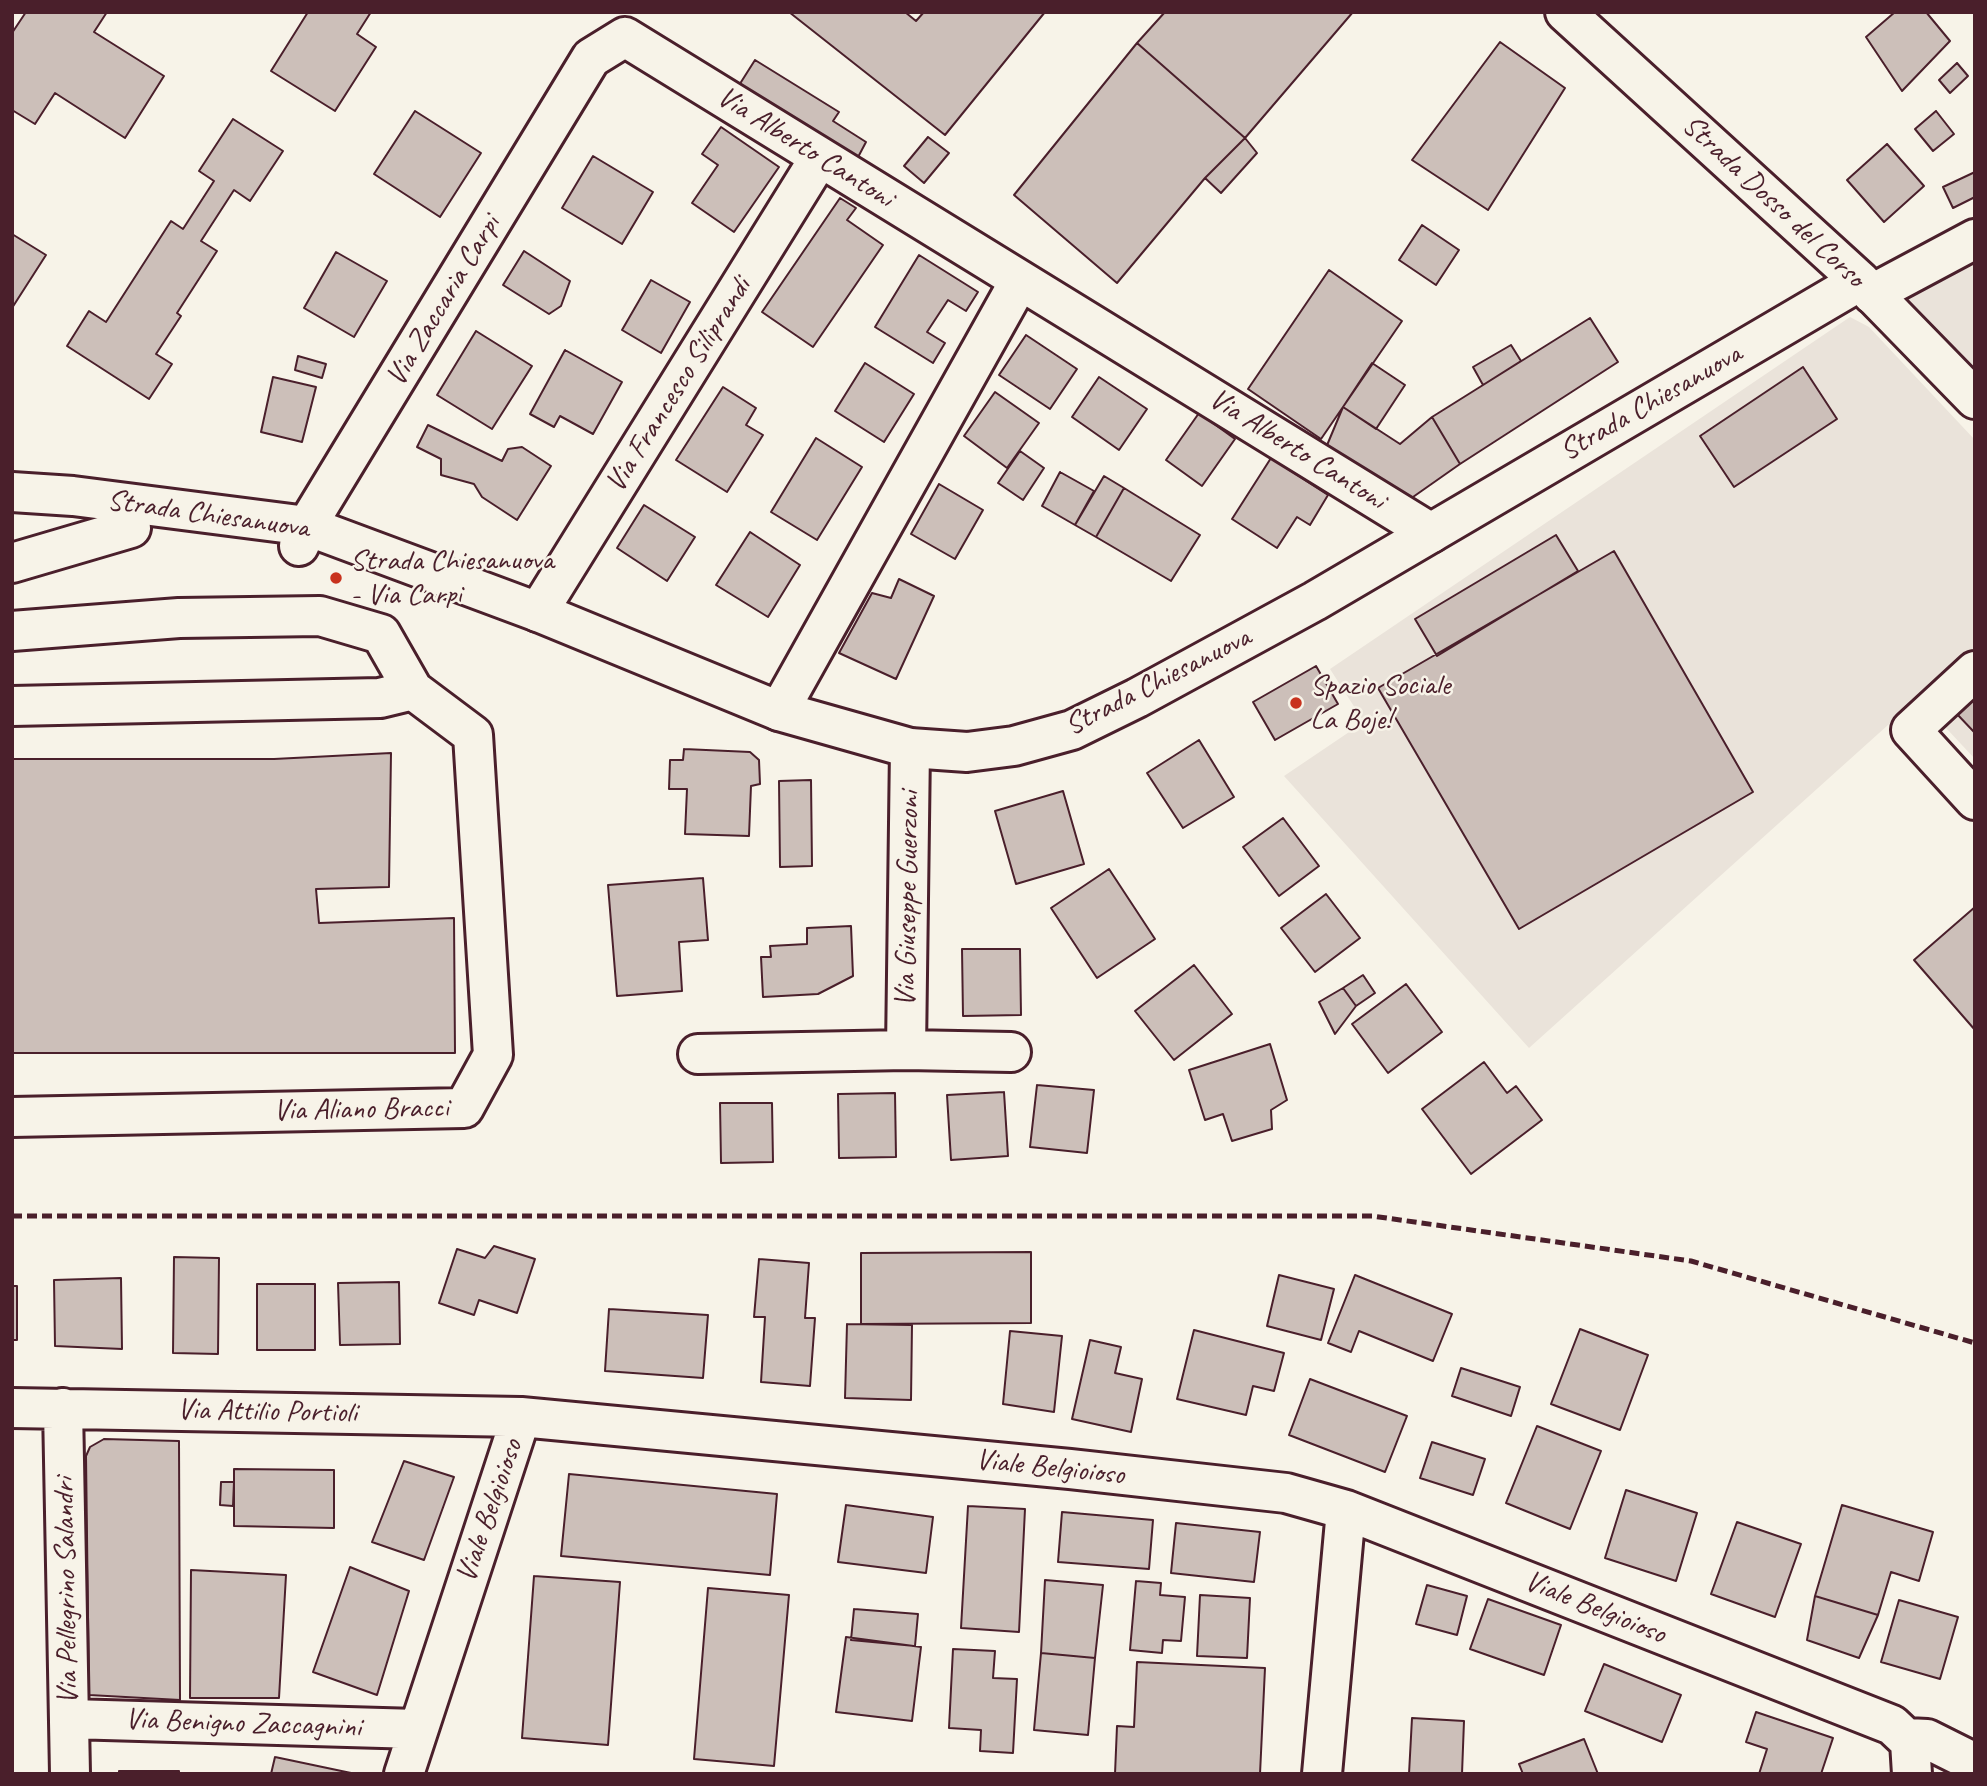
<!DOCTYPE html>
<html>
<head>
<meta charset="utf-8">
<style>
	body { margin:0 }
	#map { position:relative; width:1987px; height:1786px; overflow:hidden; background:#f7f3e8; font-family:Caveat,sans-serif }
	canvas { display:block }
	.frame { position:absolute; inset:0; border:14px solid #4a1f2b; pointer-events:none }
</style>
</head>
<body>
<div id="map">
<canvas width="1987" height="1786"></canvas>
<div class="frame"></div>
</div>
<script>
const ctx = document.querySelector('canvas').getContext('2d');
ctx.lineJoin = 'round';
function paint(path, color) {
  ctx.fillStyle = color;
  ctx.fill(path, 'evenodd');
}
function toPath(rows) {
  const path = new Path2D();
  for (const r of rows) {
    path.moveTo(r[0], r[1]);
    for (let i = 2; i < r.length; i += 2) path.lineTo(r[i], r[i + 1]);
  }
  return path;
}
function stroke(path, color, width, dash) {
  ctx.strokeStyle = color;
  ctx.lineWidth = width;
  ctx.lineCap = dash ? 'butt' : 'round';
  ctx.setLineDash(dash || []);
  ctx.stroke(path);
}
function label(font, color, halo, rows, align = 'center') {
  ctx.font = font + ' Caveat,sans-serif';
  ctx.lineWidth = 5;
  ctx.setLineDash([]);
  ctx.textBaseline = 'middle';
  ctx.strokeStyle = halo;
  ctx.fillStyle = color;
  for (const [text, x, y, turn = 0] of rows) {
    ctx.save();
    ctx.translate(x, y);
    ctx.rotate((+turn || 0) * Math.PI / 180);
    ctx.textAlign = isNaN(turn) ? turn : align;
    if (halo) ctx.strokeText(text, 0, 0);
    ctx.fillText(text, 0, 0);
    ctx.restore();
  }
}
paint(toPath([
	[1975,250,1975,378,1888,284],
	[1850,317,1869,327,1975,440,1975,759,1918,698,1529,1048,1284,776,1364,722,1330,669]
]), '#eae3da');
const building = toPath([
	[26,12,107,12,94,32,164,76,125,138,55,93,35,124,12,110,12,33,26,12],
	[308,12,371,12,357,34,376,47,335,111,271,71,308,12],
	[789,12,905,12,916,21,924,12,1045,12,945,135,789,12],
	[1165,12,1353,12,1245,138,1137,43,1165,12],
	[1895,12,1926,12,1950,41,1902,91,1866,37,1895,12],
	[1500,42,1565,88,1488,210,1412,160,1500,42],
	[1137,43,1245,138,1205,178,1117,283,1014,195,1137,43],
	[755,60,839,112,833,121,866,142,856,161,736,90,755,60],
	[1957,63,1968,76,1950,93,1939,80,1957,63],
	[415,111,481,153,440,217,374,174,415,111],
	[1936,111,1954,134,1933,151,1915,129,1936,111],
	[233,119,283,151,250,201,234,190,201,241,217,251,177,313,181,316,156,354,172,364,149,399,67,346,89,311,106,322,171,221,183,229,214,181,199,171,233,119],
	[721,127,779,167,734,232,692,203,718,165,702,154,721,127],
	[928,137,949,153,924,183,904,166,928,137],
	[1245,138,1257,153,1221,193,1205,178,1245,138],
	[1887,144,1924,186,1884,222,1847,180,1887,144],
	[593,156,653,192,622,244,562,208,593,156],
	[1975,172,1975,197,1953,208,1943,187,1975,172],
	[840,198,856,208,847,220,883,245,813,347,762,312,840,198],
	[1422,225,1459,250,1436,285,1399,260,1422,225],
	[12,234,46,255,12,308,12,234],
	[524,251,570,281,561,306,549,314,503,285,524,251],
	[336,252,387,281,354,337,304,308,336,252],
	[919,255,978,292,966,311,948,300,927,332,945,343,933,363,875,327,919,255],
	[1329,270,1402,321,1321,439,1248,389,1329,270],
	[651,280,690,302,661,353,622,330,651,280],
	[1590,318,1618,362,1460,464,1432,417,1590,318],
	[476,331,532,366,492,429,437,395,476,331],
	[1026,335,1077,369,1050,409,999,375,1026,335],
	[1511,345,1521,361,1483,385,1473,367,1511,345],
	[565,350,622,382,593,434,560,416,554,427,530,414,565,350],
	[298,356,326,364,322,378,295,370,298,356],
	[865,363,914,394,884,442,835,411,865,363],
	[1372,363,1405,385,1376,429,1343,407,1372,363],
	[1803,367,1837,419,1734,487,1700,436,1803,367],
	[273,377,316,387,302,442,261,432,273,377],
	[1099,377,1147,409,1119,450,1072,417,1099,377],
	[723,387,756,408,746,425,763,435,727,492,676,460,723,387],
	[995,392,1039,423,1007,468,964,436,995,392],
	[1343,407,1400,444,1432,417,1460,464,1403,504,1325,450,1343,407],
	[1199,413,1235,439,1202,486,1166,460,1199,413],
	[428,425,502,461,508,449,522,447,551,466,517,520,482,497,474,484,441,475,441,459,417,447,428,425],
	[816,438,862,467,817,540,771,512,816,438],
	[1020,451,1044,468,1023,500,998,483,1020,451],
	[1271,458,1328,495,1310,525,1297,517,1277,548,1232,519,1271,458],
	[1060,472,1094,491,1075,525,1042,506,1060,472],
	[1104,476,1124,488,1096,537,1075,525,1104,476],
	[939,484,983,510,955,559,911,534,939,484],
	[1124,488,1200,535,1171,581,1096,537,1124,488],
	[644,505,695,537,667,581,617,548,644,505],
	[750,532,800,565,768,617,716,585,750,532],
	[1556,535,1578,571,1437,656,1415,619,1556,535],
	[1614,551,1753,792,1519,929,1378,688,1614,551],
	[899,579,934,596,896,679,839,653,872,593,891,598,899,579],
	[1316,666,1338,704,1275,740,1253,702,1316,666],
	[1975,697,1975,733,1956,713,1975,697],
	[1199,740,1234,797,1183,828,1147,773,1199,740],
	[684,749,750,752,759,760,760,784,751,786,749,836,685,834,687,789,669,789,670,760,683,760,684,749],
	[391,753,389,887,316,889,319,923,454,918,455,1053,12,1053,12,759,274,759,391,753],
	[811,780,812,866,780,867,779,781,811,780],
	[1063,791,1084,864,1016,884,995,811,1063,791],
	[1283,818,1319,866,1279,896,1243,847,1283,818],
	[1109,869,1155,939,1097,978,1051,908,1109,869],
	[703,878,708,940,679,942,682,991,617,996,608,885,703,878],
	[1326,894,1360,938,1315,972,1281,928,1326,894],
	[1975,907,1975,1030,1914,960,1975,907],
	[851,926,853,976,818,994,763,997,761,957,771,957,770,946,807,944,807,928,851,926],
	[962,949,1020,949,1021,1015,963,1016,962,949],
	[1194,965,1232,1014,1174,1060,1135,1011,1194,965],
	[1363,975,1375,993,1356,1006,1343,988,1363,975],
	[1406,984,1442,1032,1388,1073,1352,1024,1406,984],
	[1343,988,1356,1006,1335,1034,1319,1002,1343,988],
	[1270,1044,1287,1100,1271,1110,1272,1129,1232,1141,1223,1114,1205,1120,1189,1070,1270,1044],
	[1484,1062,1507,1093,1516,1086,1542,1120,1471,1174,1422,1109,1484,1062],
	[1037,1085,1094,1090,1087,1153,1030,1147,1037,1085],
	[1004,1092,1008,1156,951,1160,947,1095,1004,1092],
	[895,1093,896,1157,839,1158,838,1094,895,1093],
	[720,1103,772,1103,773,1162,721,1163,720,1103],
	[494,1246,535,1259,517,1313,479,1300,474,1315,439,1303,457,1249,485,1258,494,1246],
	[1031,1252,1031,1323,861,1324,861,1253,1031,1252],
	[174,1257,219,1258,218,1354,173,1353,174,1257],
	[759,1259,809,1263,805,1318,815,1318,810,1386,761,1382,765,1317,754,1317,759,1259],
	[1279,1275,1334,1289,1321,1340,1267,1326,1279,1275],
	[1355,1275,1452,1314,1433,1361,1359,1331,1351,1352,1328,1343,1355,1275],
	[121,1278,122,1349,55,1346,54,1280,121,1278],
	[399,1282,400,1344,340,1345,338,1283,399,1282],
	[257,1284,315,1284,315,1350,257,1350,257,1284],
	[12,1286,17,1286,17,1340,12,1340,12,1286],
	[609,1309,708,1315,703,1378,605,1371,609,1309],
	[847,1324,912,1325,911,1400,845,1398,847,1324],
	[1580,1329,1648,1355,1620,1430,1551,1404,1580,1329],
	[1194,1330,1284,1353,1274,1391,1253,1386,1246,1415,1177,1399,1194,1330],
	[1010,1331,1062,1336,1054,1412,1003,1404,1010,1331],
	[1090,1340,1121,1347,1115,1373,1142,1379,1131,1432,1072,1419,1090,1340],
	[1461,1368,1520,1387,1511,1416,1452,1396,1461,1368],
	[1310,1379,1407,1416,1385,1472,1289,1435,1310,1379],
	[1537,1426,1601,1451,1570,1529,1506,1503,1537,1426],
	[104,1439,179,1441,180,1700,89,1695,86,1456,90,1447,104,1439],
	[1432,1442,1485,1459,1473,1495,1420,1478,1432,1442],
	[404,1461,454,1477,424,1560,372,1542,404,1461],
	[234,1469,334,1470,334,1528,234,1526,234,1469],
	[569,1474,777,1494,770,1575,561,1556,569,1474],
	[221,1482,234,1482,233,1506,220,1505,221,1482],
	[1626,1490,1697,1513,1676,1581,1605,1558,1626,1490],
	[846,1505,933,1517,926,1573,838,1562,846,1505],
	[1842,1505,1933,1532,1919,1581,1891,1572,1878,1615,1815,1596,1842,1505],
	[968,1506,1025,1509,1019,1632,961,1628,968,1506],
	[1062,1512,1153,1520,1149,1569,1058,1562,1062,1512],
	[1737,1522,1801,1544,1775,1617,1711,1594,1737,1522],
	[1176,1523,1260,1532,1254,1582,1171,1573,1176,1523],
	[350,1567,409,1591,377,1695,313,1672,350,1567],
	[191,1570,286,1575,279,1698,190,1698,191,1570],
	[534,1576,620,1582,608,1745,522,1738,534,1576],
	[1045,1580,1103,1585,1095,1658,1041,1653,1045,1580],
	[1136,1581,1161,1583,1160,1595,1185,1597,1181,1641,1163,1640,1162,1653,1130,1650,1136,1581],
	[1427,1585,1467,1596,1457,1635,1416,1624,1427,1585],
	[708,1588,789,1595,774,1766,694,1759,708,1588],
	[1200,1595,1250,1598,1247,1658,1197,1656,1200,1595],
	[1815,1596,1878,1615,1859,1658,1807,1640,1815,1596],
	[1488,1599,1561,1625,1544,1675,1470,1649,1488,1599],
	[1899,1600,1958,1617,1940,1679,1881,1662,1899,1600],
	[854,1609,918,1614,915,1646,851,1640,854,1609],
	[846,1637,921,1647,912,1721,836,1712,846,1637],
	[953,1649,995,1651,993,1678,1017,1679,1013,1753,980,1751,981,1730,949,1728,953,1649],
	[1041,1653,1095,1658,1088,1735,1034,1730,1041,1653],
	[1137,1662,1265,1668,1260,1774,1115,1774,1117,1726,1134,1727,1137,1662],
	[1604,1664,1681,1695,1662,1742,1585,1711,1604,1664],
	[1756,1712,1833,1738,1821,1774,1759,1774,1767,1749,1746,1742,1756,1712],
	[1412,1718,1464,1721,1462,1774,1409,1774,1412,1718],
	[1584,1739,1598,1774,1523,1774,1519,1764,1584,1739],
	[275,1757,351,1773,271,1774,275,1757],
	[119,1771,179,1771,179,1774,119,1774,119,1771]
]);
paint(building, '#ccbfb9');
stroke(building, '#4a1f2b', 2);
const minor = toPath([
	[1872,294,1975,239],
	[299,546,314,514,591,58,625,37,1431,533],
	[12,563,131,528],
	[538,612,820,157],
	[12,631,179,618,320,616,381,634,413,690,473,735,493,1055,464,1108,12,1117],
	[1975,671,1911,730,1975,800],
	[12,706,380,698,413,690],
	[779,711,1020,280],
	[906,1050,910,748],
	[698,1054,906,1050,1011,1052],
	[12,1408,521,1417,1070,1469,1286,1493,1346,1510,1892,1725,1910,1742,1912,1774],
	[63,1408,70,1774],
	[70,1719,417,1729],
	[1907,1738,1927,1739,1975,1763],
	[404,1774,521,1417],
	[1322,1774,1346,1510]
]);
const major = toPath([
	[1565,12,1860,281,1975,399],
	[12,492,73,496,307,526,538,612,779,711,910,748,967,752,1014,746,1072,730,1137,698,1315,601,1860,281]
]);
stroke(minor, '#4a1f2b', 44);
stroke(major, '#4a1f2b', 44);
stroke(minor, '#f7f3e8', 38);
stroke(major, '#f7f3e8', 38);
stroke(toPath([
	[12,1216,1372,1216,1691,1261,1975,1343]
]), '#4a1f2b', 5, [10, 5]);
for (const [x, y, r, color] of [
	[336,578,7,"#c8321e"],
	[1296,703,7,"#c8321e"]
]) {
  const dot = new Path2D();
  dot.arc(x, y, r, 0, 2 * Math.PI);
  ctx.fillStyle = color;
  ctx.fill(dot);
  stroke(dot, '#f7f3e8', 2.5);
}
label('30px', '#4a1f2b', '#f7f3e8', [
	["Via Alberto Cantoni",805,148,32],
	["Strada Dosso del Corso",1773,202,43],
	["Via Zaccaria Carpi",444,301,-59],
	["Via Francesco Siliprandi",679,385,-58],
	["Strada Chiesanuova",1651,403,-30],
	["Via Alberto Cantoni",1297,450,32],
	["Strada Chiesanuova",208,515,8],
	["Strada Chiesanuova",1158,682,-27],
	["Via Giuseppe Guerzoni",908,899,-89],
	["Via Aliano Bracci",361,1110,-1],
	["Via Attilio Portioli",267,1412,1],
	["Viale Belgioioso",1050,1468,6],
	["Viale Belgioioso",490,1511,-71],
	["Via Pellegrino Salandri",67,1591,-91],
	["Viale Belgioioso",1595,1608,22],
	["Via Benigno Zaccagnini",243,1724,2]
]);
label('30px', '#4a1f2b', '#f7f3e8', [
	["Strada Chiesanuova",350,561],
	["- Via Carpi",350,595],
	["Spazio Sociale",1310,686],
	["La Boje!",1310,720]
], 'left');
</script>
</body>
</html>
